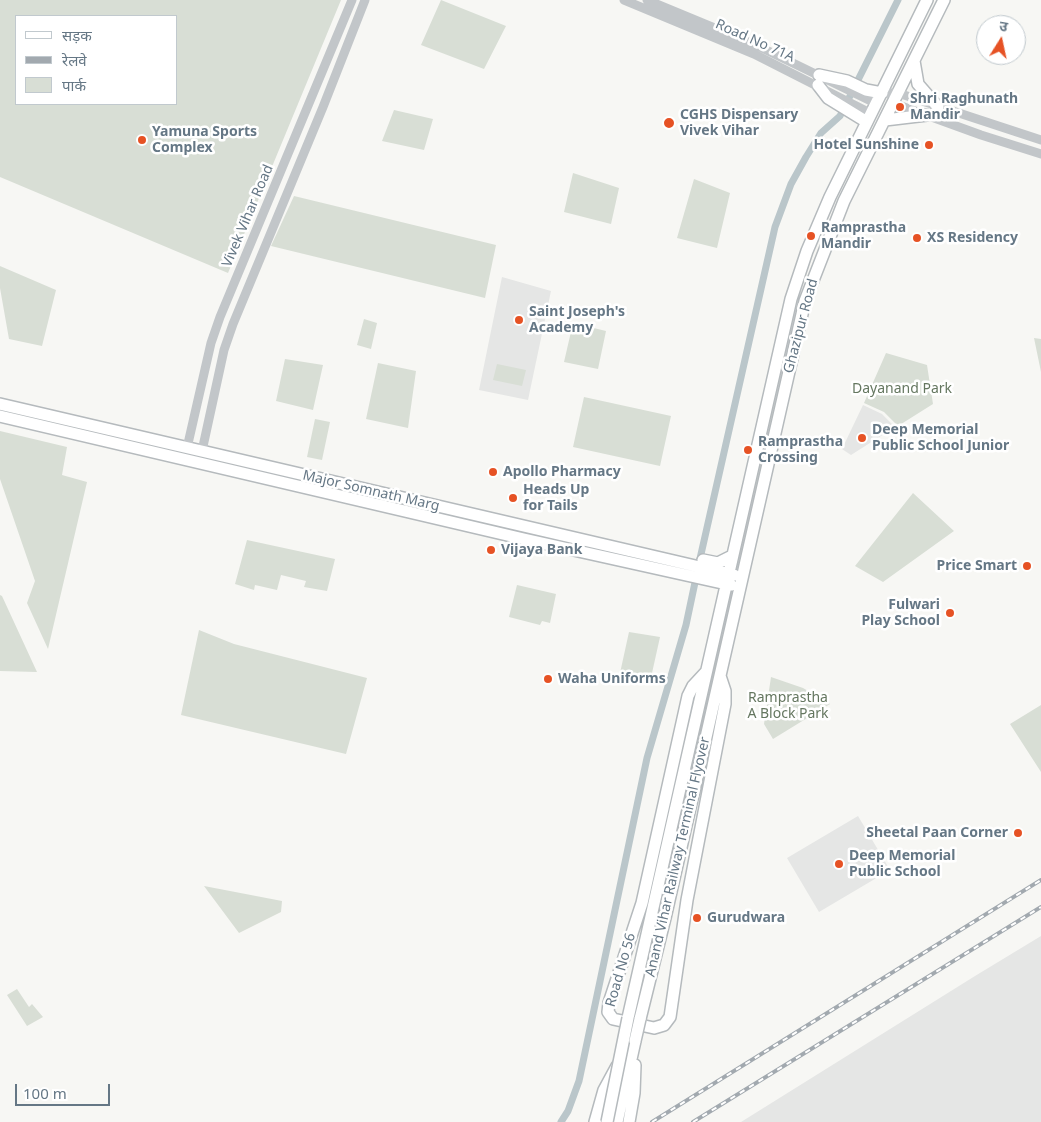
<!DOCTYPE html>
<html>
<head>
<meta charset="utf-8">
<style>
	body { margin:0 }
	#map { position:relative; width:1041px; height:1122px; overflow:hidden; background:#f7f7f4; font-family:"Noto Sans","Noto Sans Devanagari",sans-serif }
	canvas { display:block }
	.legend { position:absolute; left:15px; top:15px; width:162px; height:90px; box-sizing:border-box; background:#fff; border:1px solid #c1c9ce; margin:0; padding:6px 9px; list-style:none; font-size:15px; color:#657785 }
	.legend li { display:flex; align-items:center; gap:10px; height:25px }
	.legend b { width:25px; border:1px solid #c1c9ce }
	.north { position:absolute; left:976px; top:15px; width:50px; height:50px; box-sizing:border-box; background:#fff; border:1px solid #c1c9ce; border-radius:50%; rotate:10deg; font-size:14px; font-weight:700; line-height:20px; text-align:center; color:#657785 }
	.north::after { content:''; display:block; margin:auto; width:18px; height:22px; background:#e65224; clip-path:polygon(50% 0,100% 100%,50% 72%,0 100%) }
	.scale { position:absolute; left:15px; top:1084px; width:95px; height:22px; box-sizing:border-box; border:2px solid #657785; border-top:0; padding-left:6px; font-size:15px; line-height:18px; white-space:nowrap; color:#657785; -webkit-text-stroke:4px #fff; paint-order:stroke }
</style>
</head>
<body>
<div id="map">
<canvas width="1041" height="1122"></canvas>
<ul class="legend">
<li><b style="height:6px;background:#fff"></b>सड़क</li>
<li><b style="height:6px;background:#a2a9af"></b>रेलवे</li>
<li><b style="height:14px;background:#d8ded5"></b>पार्क</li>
</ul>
<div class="north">उ</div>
<div class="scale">100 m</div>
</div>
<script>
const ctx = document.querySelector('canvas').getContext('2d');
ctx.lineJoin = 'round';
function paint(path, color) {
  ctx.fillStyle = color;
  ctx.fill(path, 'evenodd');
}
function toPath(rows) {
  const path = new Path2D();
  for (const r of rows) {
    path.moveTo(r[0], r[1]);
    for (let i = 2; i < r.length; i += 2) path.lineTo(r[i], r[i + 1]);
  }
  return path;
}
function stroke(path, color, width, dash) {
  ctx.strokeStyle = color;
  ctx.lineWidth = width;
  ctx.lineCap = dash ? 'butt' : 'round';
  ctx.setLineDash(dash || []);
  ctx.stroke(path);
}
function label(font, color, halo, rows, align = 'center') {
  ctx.font = font + ' "Noto Sans",sans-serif';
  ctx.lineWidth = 5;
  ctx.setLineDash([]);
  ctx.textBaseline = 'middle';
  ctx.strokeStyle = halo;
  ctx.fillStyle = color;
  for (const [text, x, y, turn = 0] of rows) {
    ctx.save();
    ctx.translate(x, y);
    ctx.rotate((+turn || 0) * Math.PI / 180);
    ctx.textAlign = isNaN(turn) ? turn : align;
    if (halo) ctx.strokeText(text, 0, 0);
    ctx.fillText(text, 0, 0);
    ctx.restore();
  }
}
paint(toPath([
	[502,277,551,291,528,400,479,390],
	[863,405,882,414,895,427,851,455,842,449],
	[858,816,890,870,819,912,787,858],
	[1041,936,1041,1122,741,1122,975,976]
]), '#e5e6e5');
paint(toPath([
	[0,0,341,0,228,273,0,177],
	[176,16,176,104,16,104,16,16],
	[441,0,506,26,484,69,421,45],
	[394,110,433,119,424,150,382,141],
	[573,173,619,188,611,224,564,212],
	[694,179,730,193,717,248,677,238],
	[294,196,496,245,485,298,271,246],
	[0,266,56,290,42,346,9,339,0,288],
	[364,319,377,323,371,349,357,345],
	[573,323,606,331,598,369,564,362],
	[1034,338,1041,339,1041,372],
	[886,353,927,365,933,404,898,426,884,412,864,403],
	[285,359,323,365,313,410,276,401],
	[378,363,416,371,408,428,366,419],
	[497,364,526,370,522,386,493,380],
	[584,397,671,416,660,466,573,447],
	[315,419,330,422,322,460,307,457],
	[0,431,67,447,62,475,87,482,48,649,27,603,35,581,0,479],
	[913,493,954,531,883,582,855,566],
	[247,540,335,559,327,591,304,587,306,581,281,575,277,590,255,585,254,590,235,584],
	[517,585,556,594,550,623,542,621,540,625,509,617],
	[0,595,2,596,37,672,0,671],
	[199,630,234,644,367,678,346,754,181,715],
	[629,632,660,637,650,682,620,673],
	[771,677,803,688,830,704,773,739,764,724],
	[1041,705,1041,772,1010,724],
	[204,886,282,901,281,912,239,933],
	[17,989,29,1007,32,1004,43,1017,27,1026,7,995]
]), '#d8ded5');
stroke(toPath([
	[699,563,775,227,791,184,806,157,821,133,840,116,898,0],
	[561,1122,568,1111,579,1081,647,758,686,625,697,573]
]), '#bac6ca', 7);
const major = toPath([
	[914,61,918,84,938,107],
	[819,75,847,81,866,90,882,93],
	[818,85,828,98,867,122],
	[885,120,927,115],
	[0,404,734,575],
	[0,416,524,539,731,585],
	[703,560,718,563,732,556],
	[706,672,693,686,688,696,642,903,609,1003,608,1012,613,1019,654,1028,664,1025,670,1017,687,900,725,704,725,691,720,676],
	[628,1018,791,299,807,251,830,197,927,0],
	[640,1019,665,918,805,301,844,201,944,0],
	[595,1122,604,1090,617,1066],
	[617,1122,635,1041],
	[629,1122,634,1093,635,1065]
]);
stroke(major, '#b5babd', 14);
stroke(toPath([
	[624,0,754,54,872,114],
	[647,0,758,46,877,104],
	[882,93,898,93,1041,140],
	[893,103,981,135,1041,154],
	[187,448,211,343,220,317,352,0],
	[202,451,224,350,233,324,323,107,365,0]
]), '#c2c6c9', 9);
stroke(major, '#fff', 11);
const rail = toPath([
	[652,1122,1041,880],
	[693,1122,1041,907]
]);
stroke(rail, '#a2a9af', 4);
stroke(rail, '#fff', 2, [5.5]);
const majorBridge = toPath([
	[635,1041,640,1019],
	[607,1122,628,1018]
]);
stroke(majorBridge, '#b5babd', 14, []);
stroke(majorBridge, '#fff', 11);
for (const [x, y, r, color] of [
	[900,107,5,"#e65224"],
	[669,123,6,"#e65224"],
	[142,140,5,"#e65224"],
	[929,145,5,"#e65224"],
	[811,236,5,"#e65224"],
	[917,238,5,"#e65224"],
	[519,320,5,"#e65224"],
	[862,438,5,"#e65224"],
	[748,450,5,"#e65224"],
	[493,472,5,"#e65224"],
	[513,498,5,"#e65224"],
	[491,550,5,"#e65224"],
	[1027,566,5,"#e65224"],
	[950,613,5,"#e65224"],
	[548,679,5,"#e65224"],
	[1018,833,5,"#e65224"],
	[839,864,5,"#e65224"],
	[697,918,5,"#e65224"]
]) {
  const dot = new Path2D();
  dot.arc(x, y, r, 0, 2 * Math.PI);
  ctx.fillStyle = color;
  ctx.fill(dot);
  stroke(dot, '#fff', 2);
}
label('14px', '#657785', '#fff', [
	["Road No 71A",755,41,24],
	["Vivek Vihar Road",248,216,-67],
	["Ghazipur Road",801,326,-75],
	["Major Somnath Marg",371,491,13],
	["Anand Vihar Railway Terminal Flyover",678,857,-77],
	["Road No 56",621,970,-74]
]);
label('bold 14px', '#657785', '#fff', [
	["Shri Raghunath",910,99],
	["Mandir",910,115],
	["CGHS Dispensary",680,115],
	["Vivek Vihar",680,131],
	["Yamuna Sports",152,132],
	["Complex",152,148],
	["Hotel Sunshine",919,145,"right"],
	["Ramprastha",821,228],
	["Mandir",821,244],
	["XS Residency",927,238],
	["Saint Joseph's",529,312],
	["Academy",529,328],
	["Deep Memorial",872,430],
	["Public School Junior",872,446],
	["Ramprastha",758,442],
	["Crossing",758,458],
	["Apollo Pharmacy",503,472],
	["Heads Up",523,490],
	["for Tails",523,506],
	["Vijaya Bank",501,550],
	["Price Smart",1017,566,"right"],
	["Fulwari",940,605,"right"],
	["Play School",940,621,"right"],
	["Waha Uniforms",558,679],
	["Sheetal Paan Corner",1008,833,"right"],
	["Deep Memorial",849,856],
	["Public School",849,872],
	["Gurudwara",707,918]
], 'left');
label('14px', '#657760', '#fff', [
	["Dayanand Park",902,389],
	["Ramprastha",788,698],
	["A Block Park",788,714]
]);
</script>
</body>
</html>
